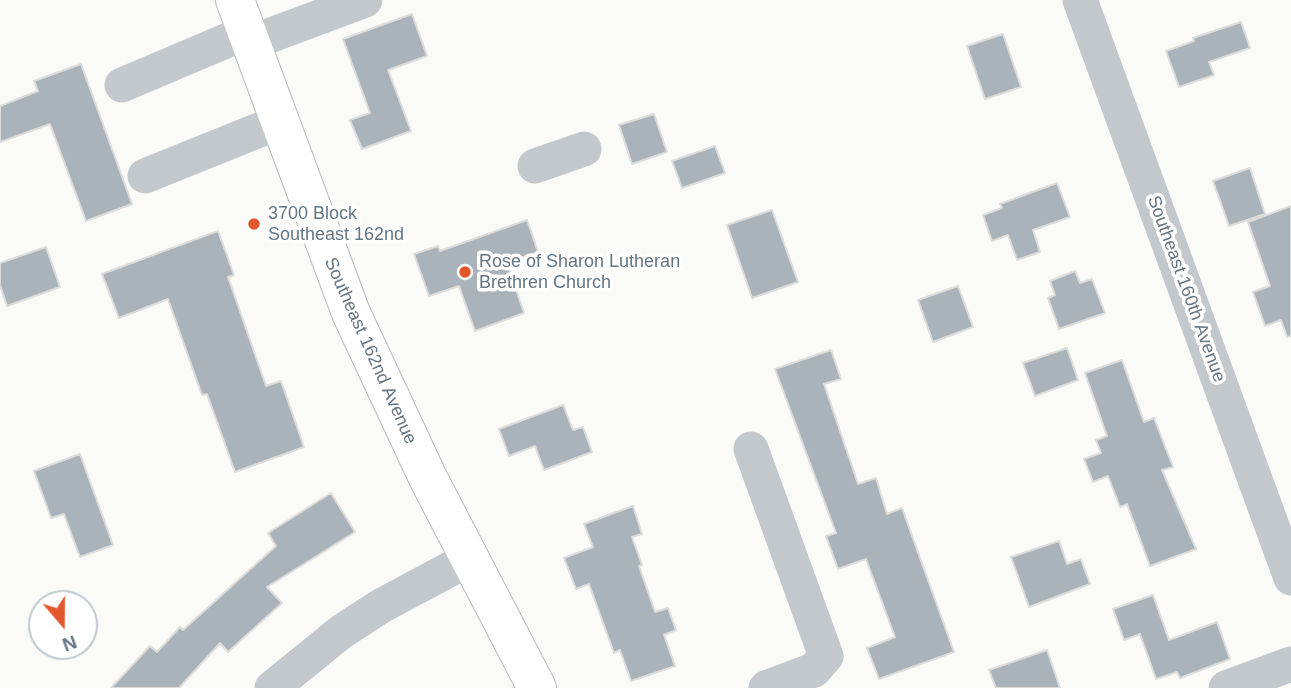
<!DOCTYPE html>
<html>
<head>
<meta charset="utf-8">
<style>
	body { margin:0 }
	#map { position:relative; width:1291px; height:688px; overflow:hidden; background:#fafaf8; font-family:Helvetica,sans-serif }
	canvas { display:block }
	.north { position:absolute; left:28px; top:590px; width:70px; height:70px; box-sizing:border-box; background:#fff; border:2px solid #c1c8cd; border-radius:50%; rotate:160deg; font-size:19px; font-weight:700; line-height:28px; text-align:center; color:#657683 }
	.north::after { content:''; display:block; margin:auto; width:24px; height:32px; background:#e4572e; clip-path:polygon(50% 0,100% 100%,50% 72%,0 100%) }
</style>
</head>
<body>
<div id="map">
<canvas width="1291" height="688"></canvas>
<div class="north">N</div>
</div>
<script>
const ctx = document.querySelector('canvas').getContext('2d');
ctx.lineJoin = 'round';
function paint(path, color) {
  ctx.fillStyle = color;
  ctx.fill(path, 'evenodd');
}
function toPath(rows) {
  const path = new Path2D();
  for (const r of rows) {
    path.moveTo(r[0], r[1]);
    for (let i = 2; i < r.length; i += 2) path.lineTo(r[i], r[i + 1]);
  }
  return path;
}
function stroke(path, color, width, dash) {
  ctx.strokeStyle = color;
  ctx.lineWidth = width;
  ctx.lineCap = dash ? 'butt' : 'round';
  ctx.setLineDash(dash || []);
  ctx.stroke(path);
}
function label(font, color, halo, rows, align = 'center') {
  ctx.font = font + ' Helvetica,sans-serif';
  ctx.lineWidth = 7;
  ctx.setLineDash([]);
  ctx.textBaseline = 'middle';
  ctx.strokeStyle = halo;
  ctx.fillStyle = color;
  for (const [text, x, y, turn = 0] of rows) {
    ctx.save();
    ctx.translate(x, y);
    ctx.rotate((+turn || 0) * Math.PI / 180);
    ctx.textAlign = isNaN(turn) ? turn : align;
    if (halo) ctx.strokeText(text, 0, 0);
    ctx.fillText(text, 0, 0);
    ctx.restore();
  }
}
const building = toPath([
	[412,14,427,56,388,70,411,131,362,149,350,120,370,113,343,39,412,14],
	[1241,22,1250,48,1209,62,1214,75,1179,87,1166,51,1194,41,1193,38,1241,22],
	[1003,34,1021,87,985,99,967,46,1003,34],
	[81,64,132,204,86,221,50,124,0,142,0,106,38,91,34,81,81,64],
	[654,114,667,152,632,164,619,125,654,114],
	[715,146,725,173,682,188,672,161,715,146],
	[1250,168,1265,214,1229,226,1213,181,1250,168],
	[1057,183,1070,217,1033,230,1040,252,1017,260,1008,235,992,241,983,215,1002,208,1000,204,1057,183],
	[1291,206,1291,336,1287,337,1281,320,1265,326,1253,292,1270,286,1248,222,1291,206],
	[772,210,798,282,752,298,727,225,772,210],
	[527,220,538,252,507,263,524,313,475,331,459,286,429,296,414,254,438,246,440,251,527,220],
	[218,231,234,275,228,277,266,386,281,381,304,447,235,472,207,394,202,395,168,299,119,318,102,274,218,231],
	[46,247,60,287,7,306,0,285,0,263,46,247],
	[1075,271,1080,283,1092,279,1105,313,1059,329,1048,298,1055,295,1050,281,1075,271],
	[958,286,973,327,933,342,918,300,958,286],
	[1067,348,1078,380,1035,396,1023,363,1067,348],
	[831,350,841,379,824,384,858,484,876,478,887,514,902,508,954,652,879,679,867,648,895,637,866,559,838,569,826,536,836,533,775,369,831,350],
	[1122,360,1144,422,1154,418,1173,467,1162,470,1196,549,1150,566,1127,504,1120,507,1108,476,1093,482,1084,459,1101,453,1096,440,1107,436,1085,373,1122,360],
	[563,405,573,430,583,427,592,452,544,470,535,446,509,456,499,429,563,405],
	[80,454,113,545,80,557,64,514,51,518,34,471,80,454],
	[331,493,355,532,267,587,282,603,228,652,220,643,179,688,111,688,150,646,157,652,180,627,183,630,276,546,268,533,331,493],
	[633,506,642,534,632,537,642,565,639,566,655,612,668,608,676,630,664,635,675,666,631,681,620,650,614,653,589,584,576,589,564,558,593,547,584,524,633,506],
	[1059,541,1067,564,1081,559,1090,584,1029,607,1011,557,1059,541],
	[1153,595,1169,640,1217,622,1230,659,1180,678,1177,672,1156,679,1140,634,1124,640,1113,609,1153,595],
	[1047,650,1060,688,996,688,989,670,1047,650]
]);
paint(building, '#aab3b9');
stroke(building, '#dcdcda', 2);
const major = toPath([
	[235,0,351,313,428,478,537,688]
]);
stroke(major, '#b5babe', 40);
stroke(toPath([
	[1080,0,1291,578],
	[250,43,365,0],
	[122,85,247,32],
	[535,166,584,149],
	[145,176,279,122],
	[751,449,826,656,814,670,766,688],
	[272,688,341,632,381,606,469,559],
	[1226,688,1291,664]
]), '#c3c8cc', 35);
stroke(major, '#fff', 38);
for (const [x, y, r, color] of [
	[254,224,7,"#e4572e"],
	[465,272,7,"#e4572e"]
]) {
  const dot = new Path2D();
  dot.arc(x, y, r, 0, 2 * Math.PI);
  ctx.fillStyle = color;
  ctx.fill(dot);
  stroke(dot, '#fff', 2.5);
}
label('18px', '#657683', '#fff', [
	["3700 Block",268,214],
	["Southeast 162nd",268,235],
	["Rose of Sharon Lutheran",479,262],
	["Brethren Church",479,283]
], 'left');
label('18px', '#657683', '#fff', [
	["Southeast 160th Avenue",1186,289,70],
	["Southeast 162nd Avenue",370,351,66]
]);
</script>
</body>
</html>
